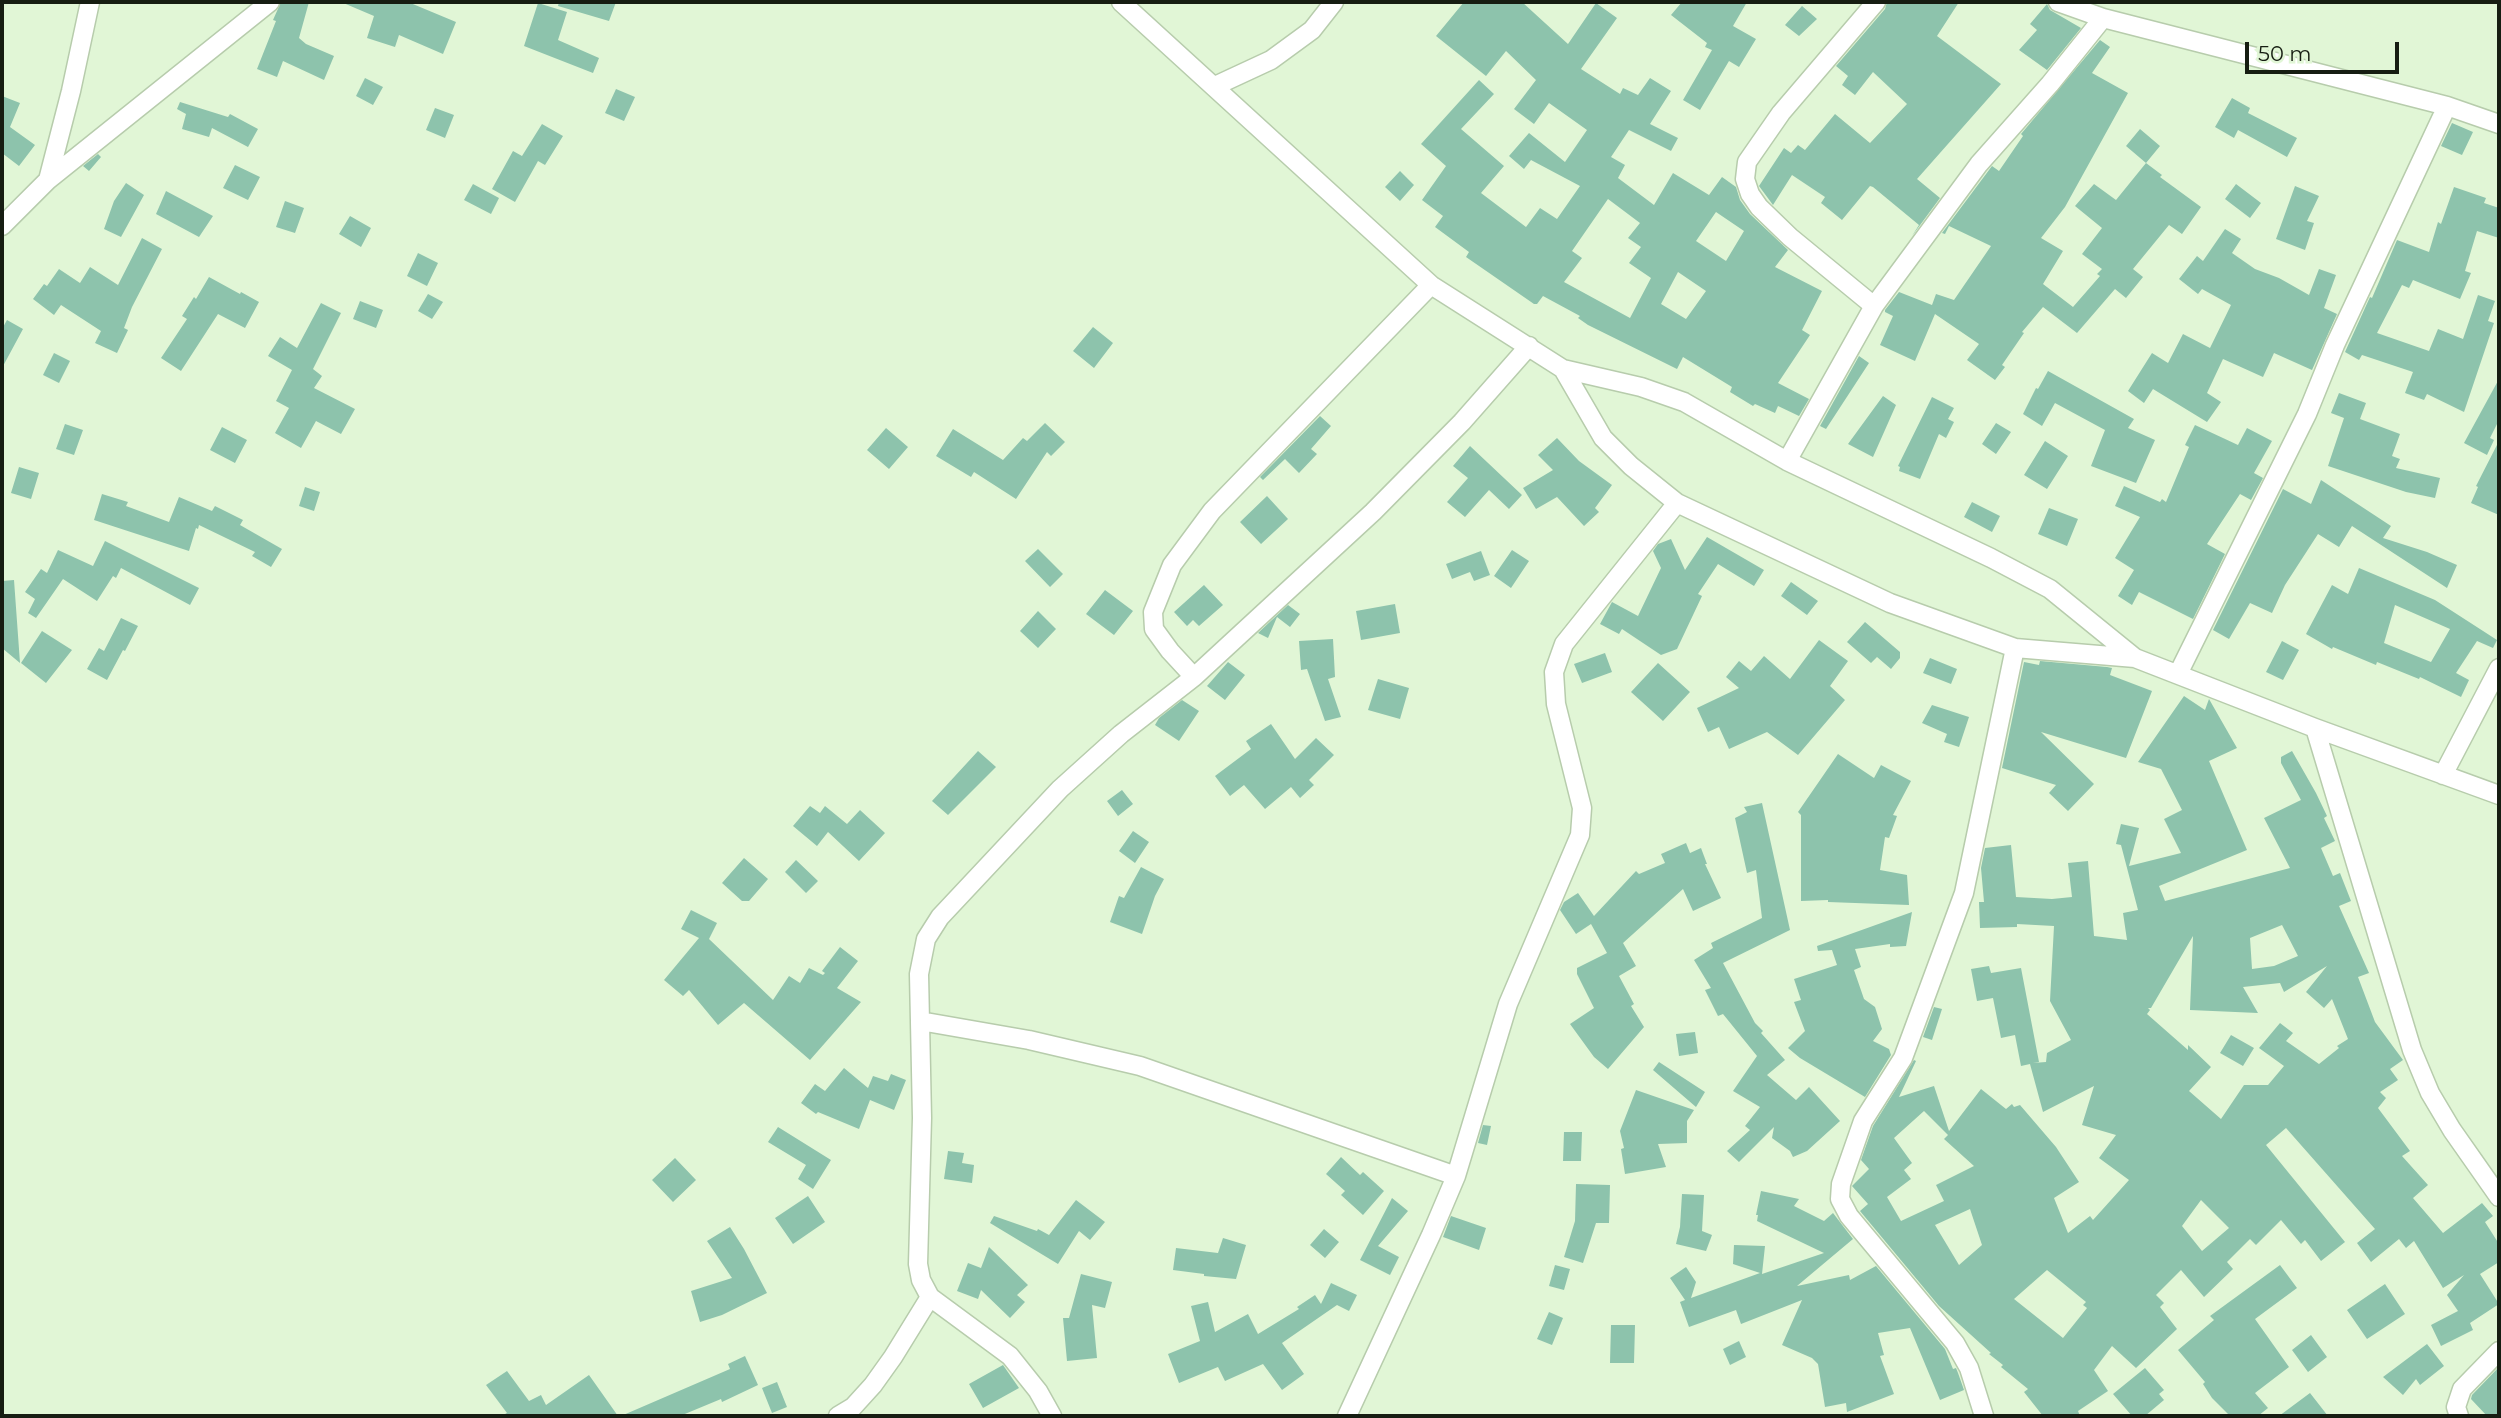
<!DOCTYPE html>
<html>
<head>
<meta charset="utf-8">
<style>
	body { margin:0 }
	#map { position:relative; width:2501px; height:1418px; overflow:hidden; background:#e1f6d6; font-family:Montserrat,sans-serif }
	canvas { display:block }
	.frame { position:absolute; inset:0; border:4px solid #161d12; pointer-events:none }
	.scale { position:absolute; left:2245px; top:42px; width:154px; height:32px; box-sizing:border-box; border:4px solid #161d12; border-top:0; padding-left:9px; font-size:21px; line-height:24px; white-space:nowrap; color:#161d12; -webkit-text-stroke:5px #e1f6d6; paint-order:stroke }
</style>
</head>
<body>
<div id="map">
<canvas width="2501" height="1418"></canvas>
<div class="frame"></div>
<div class="scale">50 m</div>
</div>
<script>
const ctx = document.querySelector('canvas').getContext('2d');
ctx.lineJoin = 'round';
function paint(path, color) {
  ctx.fillStyle = color;
  ctx.fill(path, 'evenodd');
}
function toPath(rows) {
  const path = new Path2D();
  for (const r of rows) {
    path.moveTo(r[0], r[1]);
    for (let i = 2; i < r.length; i += 2) path.lineTo(r[i], r[i + 1]);
  }
  return path;
}
function stroke(path, color, width, dash) {
  ctx.strokeStyle = color;
  ctx.lineWidth = width;
  ctx.lineCap = dash ? 'butt' : 'round';
  ctx.setLineDash(dash || []);
  ctx.stroke(path);
}
paint(toPath([
	[281,2,309,2,299,38,306,44,334,56,324,80,283,61,277,77,257,69,276,21,273,20],
	[341,2,408,2,456,22,443,54,399,35,395,47,367,38,374,16],
	[559,2,616,2,609,21,558,6],
	[1464,2,1522,2,1568,44,1596,3,1617,18,1581,69,1620,94,1623,88,1638,95,1650,78,1671,91,1650,124,1678,138,1671,151,1629,130,1611,157,1625,165,1618,178,1654,205,1673,173,1709,195,1722,177,1736,187,1740,200,1750,214,1788,250,1775,267,1822,291,1802,330,1810,335,1778,383,1809,399,1799,416,1778,406,1775,413,1755,404,1753,406,1730,392,1732,387,1683,357,1677,369,1588,325,1578,318,1580,316,1543,296,1537,304,1534,304,1466,257,1469,252,1435,227,1443,216,1422,200,1446,166,1421,144,1479,80,1494,94,1461,129,1504,166,1481,193,1526,227,1540,208,1557,219,1580,186,1531,160,1524,169,1509,156,1529,133,1565,162,1587,130,1549,103,1534,124,1514,109,1536,80,1506,51,1486,76,1436,36],
	[1608,199,1640,223,1628,238,1641,247,1629,263,1651,278,1630,318,1564,282,1582,258,1572,251],
	[1716,212,1744,231,1726,261,1696,241],
	[1678,272,1706,291,1686,319,1661,304],
	[1682,2,1747,2,1733,26,1756,39,1739,67,1729,61,1700,110,1683,100,1712,50,1705,47,1707,43,1671,15],
	[1887,2,1959,2,1937,36,2001,84,1917,179,1940,198,1912,236,1919,225,1873,187,1870,186,1842,220,1821,203,1825,197,1792,175,1773,205,1759,186,1784,148,1791,153,1798,145,1805,150,1835,114,1870,143,1907,104,1873,72,1855,95,1842,85,1848,76,1836,66,1885,9],
	[538,3,567,12,558,40,599,58,593,73,524,46],
	[2047,4,2050,10,2081,28,2047,70,2019,50,2037,30,2030,24],
	[1802,6,1817,19,1799,36,1785,25],
	[2100,40,2110,47,2092,73,2128,93,2065,207,2041,238,2063,251,2043,284,2073,307,2100,276,2097,274,2102,269,2082,254,2102,228,2075,206,2094,184,2116,200,2146,163,2162,175,2160,177,2201,207,2182,234,2169,225,2133,269,2143,277,2126,298,2115,289,2077,333,2043,307,2022,332,2024,333,2002,365,2005,367,1995,380,1967,360,1979,344,1935,314,1915,361,1880,345,1893,316,1885,312,1885,310,1899,292,1932,305,1936,294,1954,300,1991,246,1949,226,1945,234,1942,233,1992,166,1999,171,2023,136,2021,134],
	[365,78,383,87,373,105,356,96],
	[616,89,635,97,624,121,605,113],
	[2,96,20,103,10,127,35,145,19,166,2,153],
	[2232,98,2250,108,2248,113,2297,138,2287,157,2238,130,2234,138,2215,127],
	[180,102,228,117,230,114,258,129,248,147,212,128,209,137,182,129,186,114,177,109],
	[435,108,454,115,445,138,426,130],
	[2452,123,2473,132,2462,155,2441,146],
	[542,124,563,136,545,165,538,161,515,202,492,189,513,151,522,156],
	[2140,129,2160,146,2146,163,2126,146],
	[98,154,101,157,89,171,83,166],
	[235,165,260,177,248,200,223,188],
	[1400,171,1414,185,1400,201,1385,187],
	[126,183,144,195,121,237,104,229,114,201],
	[473,184,499,198,491,214,464,200],
	[2236,184,2261,203,2250,218,2225,199],
	[2295,186,2319,196,2307,221,2314,223,2305,250,2276,239],
	[2454,187,2486,198,2484,203,2499,208,2499,238,2477,231,2465,271,2471,273,2460,299,2413,280,2409,288,2402,285,2377,333,2429,351,2438,329,2463,339,2478,295,2495,301,2488,321,2494,323,2464,412,2427,394,2424,400,2405,393,2413,372,2362,355,2359,360,2345,352,2370,297,2372,298,2397,240,2429,252,2438,222,2441,224],
	[166,191,213,216,199,237,156,214],
	[285,201,304,208,295,233,276,227],
	[350,216,371,228,361,247,339,234],
	[2225,229,2241,239,2232,253,2255,269,2279,278,2309,295,2319,269,2336,275,2324,308,2337,314,2312,370,2274,353,2263,377,2223,359,2207,393,2221,402,2207,422,2153,389,2144,403,2128,391,2152,353,2168,363,2183,334,2210,348,2231,305,2202,289,2198,294,2179,279,2197,256,2203,261],
	[142,238,162,249,132,307,124,328,128,330,117,353,95,343,101,331,61,305,54,315,33,299,44,284,47,286,59,269,80,283,90,267,118,285],
	[418,253,438,263,427,286,407,276],
	[209,277,240,294,241,292,259,302,245,328,218,314,181,371,161,358,187,319,182,316,194,297,196,299],
	[428,294,443,302,432,319,418,311],
	[360,301,383,310,376,328,353,319],
	[321,303,341,313,313,369,322,376,314,388,355,409,341,434,316,421,301,448,275,433,289,408,276,401,292,370,268,356,280,337,297,348],
	[7,320,23,329,2,368,2,329],
	[1093,327,1113,343,1094,368,1073,351],
	[54,353,70,361,59,383,43,375],
	[1859,356,1869,363,1826,429,1820,426],
	[2048,371,2134,419,2128,428,2155,440,2136,483,2091,466,2105,430,2055,403,2042,426,2023,414,2036,388,2038,389],
	[2499,379,2499,420,2490,438,2494,440,2487,455,2464,443],
	[2339,393,2366,403,2360,419,2400,434,2392,456,2400,459,2396,468,2440,478,2435,498,2406,492,2328,466,2344,418,2331,413],
	[1883,396,1896,405,1873,457,1848,444],
	[1932,397,1954,408,1948,419,1954,422,1946,438,1939,434,1920,479,1899,471,1900,467,1898,466],
	[1320,416,1331,426,1311,449,1317,454,1299,473,1285,459,1263,480,1260,477],
	[1045,423,1065,442,1051,456,1047,452,1016,499,974,472,971,477,936,456,953,429,1003,460,1023,438,1027,441],
	[1996,423,2011,432,1996,454,1982,444],
	[65,424,83,430,74,455,56,449],
	[2195,425,2238,445,2247,428,2272,441,2254,473,2263,478,2251,500,2240,494,2207,544,2225,554,2193,619,2139,592,2132,605,2118,596,2134,570,2115,558,2140,517,2115,506,2124,486,2160,502,2162,499,2166,502,2189,447,2185,445],
	[222,427,247,440,235,463,210,450],
	[886,428,908,447,889,469,867,450],
	[1557,438,1579,461,1612,485,1595,508,1599,512,1584,526,1557,497,1536,509,1523,488,1553,470,1538,455],
	[2045,441,2068,456,2047,489,2024,475],
	[2499,441,2499,515,2471,503,2478,487,2476,486],
	[1470,446,1522,495,1509,509,1489,490,1465,517,1447,502,1468,478,1453,466],
	[19,467,39,473,31,499,11,493],
	[2321,480,2391,526,2383,538,2427,552,2457,565,2447,588,2352,526,2339,547,2318,534,2285,585,2272,613,2250,603,2229,639,2213,630,2283,489,2311,504],
	[305,487,320,492,314,511,299,506],
	[102,494,128,502,126,506,169,522,179,497,212,511,215,506,243,520,240,525,282,549,271,567,252,556,255,552,199,525,198,529,196,528,189,551,94,520],
	[1267,496,1288,519,1261,544,1240,522],
	[1972,502,2000,516,1992,532,1964,517],
	[2049,508,2078,519,2067,546,2038,534],
	[1707,537,1764,570,1754,586,1718,564,1698,594,1702,596,1677,649,1661,655,1622,629,1619,634,1600,624,1612,602,1638,616,1661,568,1653,551,1658,544,1671,539,1685,570],
	[105,541,199,588,190,605,121,568,116,578,113,576,97,601,63,579,36,618,28,613,35,599,25,592,41,569,47,573,58,550,93,566],
	[1038,549,1063,574,1050,587,1025,561],
	[1512,550,1529,561,1511,588,1494,576],
	[1481,551,1490,575,1474,581,1470,572,1452,579,1446,564],
	[2359,568,2435,600,2497,640,2493,648,2477,641,2456,673,2469,680,2461,697,2420,677,2419,679,2377,662,2376,665,2333,647,2332,649,2306,634,2332,585,2348,594],
	[2395,605,2450,629,2431,662,2384,643],
	[14,580,20,663,2,648,2,581],
	[1791,582,1818,601,1807,615,1781,596],
	[1204,585,1223,605,1199,626,1193,620,1187,626,1174,612],
	[1105,590,1133,611,1114,635,1086,614],
	[1395,604,1400,633,1361,640,1356,611],
	[1288,605,1300,614,1290,627,1277,617,1268,638,1258,633],
	[1038,611,1056,629,1038,648,1020,631],
	[121,618,138,626,125,651,123,650,107,680,87,669,99,648,104,651],
	[1865,622,1900,652,1900,658,1891,669,1877,657,1871,663,1847,642],
	[42,631,72,650,46,683,21,663],
	[1333,639,1335,677,1328,679,1341,717,1325,721,1307,669,1301,670,1299,641],
	[1819,640,1848,661,1830,686,1845,700,1798,755,1767,732,1729,749,1719,727,1708,732,1697,708,1739,688,1726,677,1739,661,1751,671,1764,656,1790,679],
	[2282,641,2299,650,2283,680,2266,672],
	[1605,653,1612,672,1582,683,1574,664],
	[1930,658,1957,669,1951,684,1923,673],
	[2040,661,2107,667,2112,668,2110,675,2152,691,2126,758,2041,732,2094,784,2068,811,2049,793,2056,785,2002,768,2024,662,2039,665],
	[1228,662,1245,675,1225,700,1207,686],
	[1658,663,1690,692,1663,721,1631,692],
	[1378,679,1409,688,1400,719,1368,710],
	[2184,696,2205,710,2209,699,2237,748,2209,761,2247,850,2159,886,2165,901,2290,868,2264,818,2301,800,2281,763,2281,757,2292,751,2316,793,2327,816,2324,818,2335,841,2321,848,2333,876,2340,873,2351,901,2339,906,2369,973,2358,977,2375,1022,2403,1060,2390,1069,2398,1080,2380,1092,2386,1098,2378,1108,2410,1151,2402,1156,2428,1185,2413,1198,2443,1233,2482,1203,2493,1216,2485,1222,2499,1244,2499,1262,2480,1274,2499,1304,2470,1323,2473,1330,2441,1346,2431,1325,2458,1311,2447,1295,2464,1275,2443,1288,2414,1241,2406,1248,2399,1239,2371,1262,2357,1243,2375,1229,2286,1128,2266,1145,2345,1242,2321,1261,2305,1240,2301,1244,2281,1220,2256,1245,2250,1239,2227,1262,2233,1269,2204,1297,2181,1270,2156,1295,2164,1303,2160,1307,2177,1329,2136,1368,2112,1346,2094,1370,2108,1391,2078,1411,2080,1416,2043,1416,2024,1392,2028,1389,2001,1367,2003,1365,1989,1354,1991,1353,1939,1306,1860,1211,1868,1204,1852,1186,1869,1169,1861,1160,1873,1126,1914,1060,1916,1061,1899,1097,1934,1086,1949,1131,1981,1089,2006,1109,2012,1104,2014,1107,2020,1105,2056,1147,2079,1182,2054,1198,2068,1233,2090,1216,2093,1220,2129,1180,2099,1158,2116,1135,2082,1125,2094,1086,2043,1112,2030,1064,2021,1066,2015,1035,2001,1038,1993,998,1977,1001,1971,969,1989,966,1991,973,2021,968,2039,1062,2033,1063,2046,1062,2047,1053,2071,1040,2050,1001,2054,926,2017,924,2017,927,1980,928,1979,902,1984,902,1981,868,1985,848,2011,845,2016,897,2052,899,2072,897,2068,863,2088,861,2094,936,2127,940,2123,913,2138,910,2121,845,2116,844,2121,824,2139,828,2129,866,2181,853,2164,819,2182,810,2161,769,2138,762],
	[2282,925,2298,956,2274,966,2252,969,2250,938],
	[2193,936,2190,1010,2258,1013,2243,987,2280,983,2284,992,2327,966,2306,992,2324,1008,2332,999,2348,1039,2337,1046,2339,1048,2319,1064,2286,1041,2293,1033,2280,1023,2259,1048,2284,1066,2268,1085,2244,1085,2221,1119,2189,1091,2211,1067,2188,1045,2188,1050,2147,1014,2150,1010,2148,1008,2151,1008],
	[1924,1111,1948,1135,1944,1139,1974,1166,1936,1185,1944,1201,1901,1221,1887,1197,1911,1179,1904,1170,1912,1163,1894,1138],
	[2201,1200,2229,1228,2202,1251,2182,1226],
	[1970,1209,1982,1245,1959,1265,1935,1225],
	[2047,1270,2086,1302,2083,1305,2087,1308,2063,1338,2014,1299],
	[1182,700,1199,711,1179,741,1155,725,1159,718],
	[1932,705,1969,717,1959,747,1944,742,1947,734,1922,723],
	[1271,724,1295,759,1316,738,1334,755,1309,780,1314,785,1300,798,1291,787,1265,809,1244,785,1230,796,1215,776,1251,749,1246,741],
	[978,751,996,767,948,815,932,801],
	[1838,754,1874,778,1881,765,1911,781,1893,815,1897,816,1889,838,1885,837,1880,870,1907,875,1909,905,1828,902,1828,900,1801,901,1801,815,1798,812],
	[1122,790,1133,804,1118,816,1107,801],
	[1762,803,1790,930,1723,963,1755,1023,1763,1031,1761,1033,1785,1060,1767,1075,1796,1100,1809,1087,1840,1121,1807,1151,1793,1157,1790,1151,1772,1138,1774,1127,1739,1162,1727,1151,1750,1130,1745,1126,1760,1107,1733,1091,1757,1056,1723,1014,1718,1016,1705,990,1711,988,1694,960,1713,948,1711,943,1762,918,1756,870,1747,873,1735,818,1747,812,1744,807],
	[810,806,820,813,825,806,847,824,860,810,885,833,859,861,828,832,817,846,793,826],
	[1133,831,1149,842,1135,863,1119,851],
	[1686,843,1690,853,1701,848,1707,864,1705,864,1721,898,1693,911,1683,889,1623,943,1636,966,1619,976,1634,1004,1631,1006,1644,1027,1608,1069,1594,1057,1570,1024,1594,1008,1577,974,1577,968,1607,953,1591,924,1576,934,1560,910,1564,902,1578,893,1594,916,1636,871,1639,874,1665,863,1661,854],
	[744,858,768,879,749,901,742,901,722,883],
	[796,860,818,881,806,893,785,872],
	[1141,867,1164,879,1155,896,1142,934,1110,922,1119,896,1124,898],
	[691,910,717,923,709,939,773,1000,789,976,800,983,809,968,823,975,825,973,822,971,840,947,858,961,837,988,861,1002,810,1060,744,1003,718,1025,689,990,683,996,664,980,699,938,681,929],
	[1912,912,1906,946,1890,947,1890,944,1855,949,1861,967,1854,970,1864,999,1875,1007,1882,1029,1873,1041,1889,1049,1891,1055,1865,1097,1800,1058,1788,1048,1805,1031,1794,1002,1801,1000,1794,979,1837,965,1832,950,1818,951,1817,946],
	[1934,1007,1942,1009,1932,1040,1923,1037],
	[1695,1032,1698,1053,1679,1056,1676,1034],
	[2231,1035,2254,1048,2243,1066,2220,1053],
	[1659,1062,1705,1092,1696,1107,1653,1070],
	[844,1068,868,1088,873,1076,888,1081,891,1074,906,1080,894,1110,870,1100,859,1129,818,1112,816,1114,801,1103,815,1084,825,1091],
	[1636,1090,1694,1110,1687,1121,1687,1143,1658,1144,1666,1167,1625,1174,1621,1149,1624,1148,1620,1131],
	[1483,1125,1491,1126,1487,1145,1478,1143],
	[778,1127,831,1160,813,1189,798,1179,806,1165,768,1142],
	[1564,1132,1582,1132,1581,1161,1563,1161],
	[948,1151,964,1153,962,1163,974,1165,972,1183,944,1179],
	[1341,1157,1360,1175,1363,1172,1384,1191,1363,1215,1341,1195,1345,1191,1326,1174],
	[675,1158,696,1180,673,1202,652,1180],
	[1576,1184,1610,1185,1609,1223,1596,1223,1583,1263,1564,1257,1575,1221],
	[1761,1191,1799,1199,1794,1206,1824,1221,1833,1213,1853,1239,1797,1286,1849,1275,1850,1280,1876,1266,1945,1349,1953,1369,1956,1368,1958,1373,1964,1390,1940,1400,1910,1328,1878,1333,1884,1355,1880,1356,1894,1394,1847,1412,1846,1403,1825,1407,1818,1364,1812,1358,1782,1345,1802,1300,1741,1324,1736,1310,1689,1327,1680,1302,1685,1300,1670,1278,1686,1267,1696,1282,1691,1298,1760,1273,1733,1264,1734,1245,1765,1246,1762,1274,1824,1253,1757,1221,1758,1215,1756,1215],
	[1682,1194,1704,1195,1702,1231,1712,1235,1706,1251,1676,1244,1680,1227],
	[808,1196,825,1222,793,1244,775,1218],
	[1392,1198,1408,1211,1378,1246,1399,1257,1390,1275,1360,1260],
	[1076,1200,1105,1222,1090,1240,1079,1231,1058,1264,990,1223,994,1216,1037,1231,1038,1229,1049,1235],
	[1451,1216,1486,1228,1479,1250,1443,1237],
	[730,1227,744,1249,767,1293,722,1315,700,1322,691,1291,732,1278,707,1241],
	[1324,1229,1339,1242,1325,1258,1310,1245],
	[1223,1238,1246,1245,1236,1279,1204,1276,1204,1274,1173,1270,1176,1248,1218,1253],
	[989,1247,1028,1285,1017,1295,1025,1302,1010,1318,981,1290,978,1299,957,1291,968,1263,981,1268],
	[1555,1265,1570,1269,1564,1290,1549,1286],
	[2280,1265,2297,1288,2255,1319,2289,1367,2255,1393,2268,1408,2258,1416,2230,1416,2212,1398,2203,1384,2205,1382,2178,1350,2214,1320,2210,1316],
	[1081,1274,1112,1282,1105,1308,1092,1305,1097,1358,1067,1361,1063,1318,1069,1318],
	[1331,1283,1357,1295,1349,1311,1337,1305,1282,1343,1304,1374,1282,1390,1263,1364,1225,1381,1218,1367,1179,1383,1168,1354,1200,1341,1191,1306,1208,1302,1215,1332,1248,1314,1258,1334,1299,1309,1297,1307,1315,1295,1321,1304],
	[2385,1284,2405,1314,2367,1339,2347,1310],
	[1549,1312,1563,1318,1552,1345,1537,1339],
	[1611,1325,1635,1325,1634,1363,1610,1363],
	[2311,1335,2327,1357,2308,1372,2292,1350],
	[1739,1341,1746,1357,1730,1365,1723,1349],
	[2427,1344,2444,1366,2420,1385,2416,1379,2403,1395,2383,1377],
	[745,1356,758,1385,722,1402,721,1399,680,1416,621,1416,730,1369,728,1364],
	[1003,1365,1019,1388,983,1408,969,1384],
	[2499,1367,2499,1416,2487,1416,2471,1399,2472,1395],
	[2145,1368,2164,1390,2159,1394,2164,1400,2145,1416,2132,1416,2113,1394],
	[507,1371,529,1401,541,1395,546,1405,589,1375,618,1416,501,1416,507,1413,486,1385],
	[777,1382,787,1407,772,1413,762,1388],
	[2310,1393,2328,1416,2279,1416]
]), '#8dc3ac');
const minor = toPath([
	[1121,2,1431,285,1563,369,1641,387,1684,402,1787,461,1991,558,2050,589,2135,658],
	[2058,2,2103,18,2447,106,2499,124],
	[1215,86,1271,60,1312,30,1334,2],
	[48,180,71,91,90,2],
	[2,226,48,180,270,2],
	[1874,306,1979,164,2050,84,2103,18],
	[1563,369,1603,438,1631,466,1677,503,1890,603,2015,648,2135,658,2315,728,2499,795],
	[1787,461,1874,306,1790,237,1759,207,1750,194,1745,179,1747,162,1781,113,1876,2],
	[2178,674,2307,414,2335,345,2447,106],
	[1194,677,1170,651,1154,629,1153,612,1172,565,1212,511,1431,285],
	[2315,728,2412,1050,2430,1093,2452,1130,2499,1197],
	[2443,775,2499,668],
	[920,1021,1029,1040,1140,1066,1456,1176],
	[838,1416,853,1407,873,1385,893,1357,930,1297],
	[1052,1416,1038,1391,1010,1356,930,1297,921,1280,918,1264,922,1118,919,974,926,939,940,917,1060,789,1121,734,1194,677,1373,512,1462,422,1529,346],
	[1347,1416,1431,1235,1456,1176,1508,1004,1580,835,1582,808,1556,704,1554,672,1564,644,1677,503],
	[1984,1416,1969,1368,1955,1343,1849,1216,1840,1199,1841,1184,1863,1121,1903,1058,1964,893,2015,648],
	[2459,1416,2456,1407,2462,1389,2499,1351]
]);
stroke(minor, '#b7ccac', 21);
stroke(minor, '#fff', 18);
</script>
</body>
</html>
